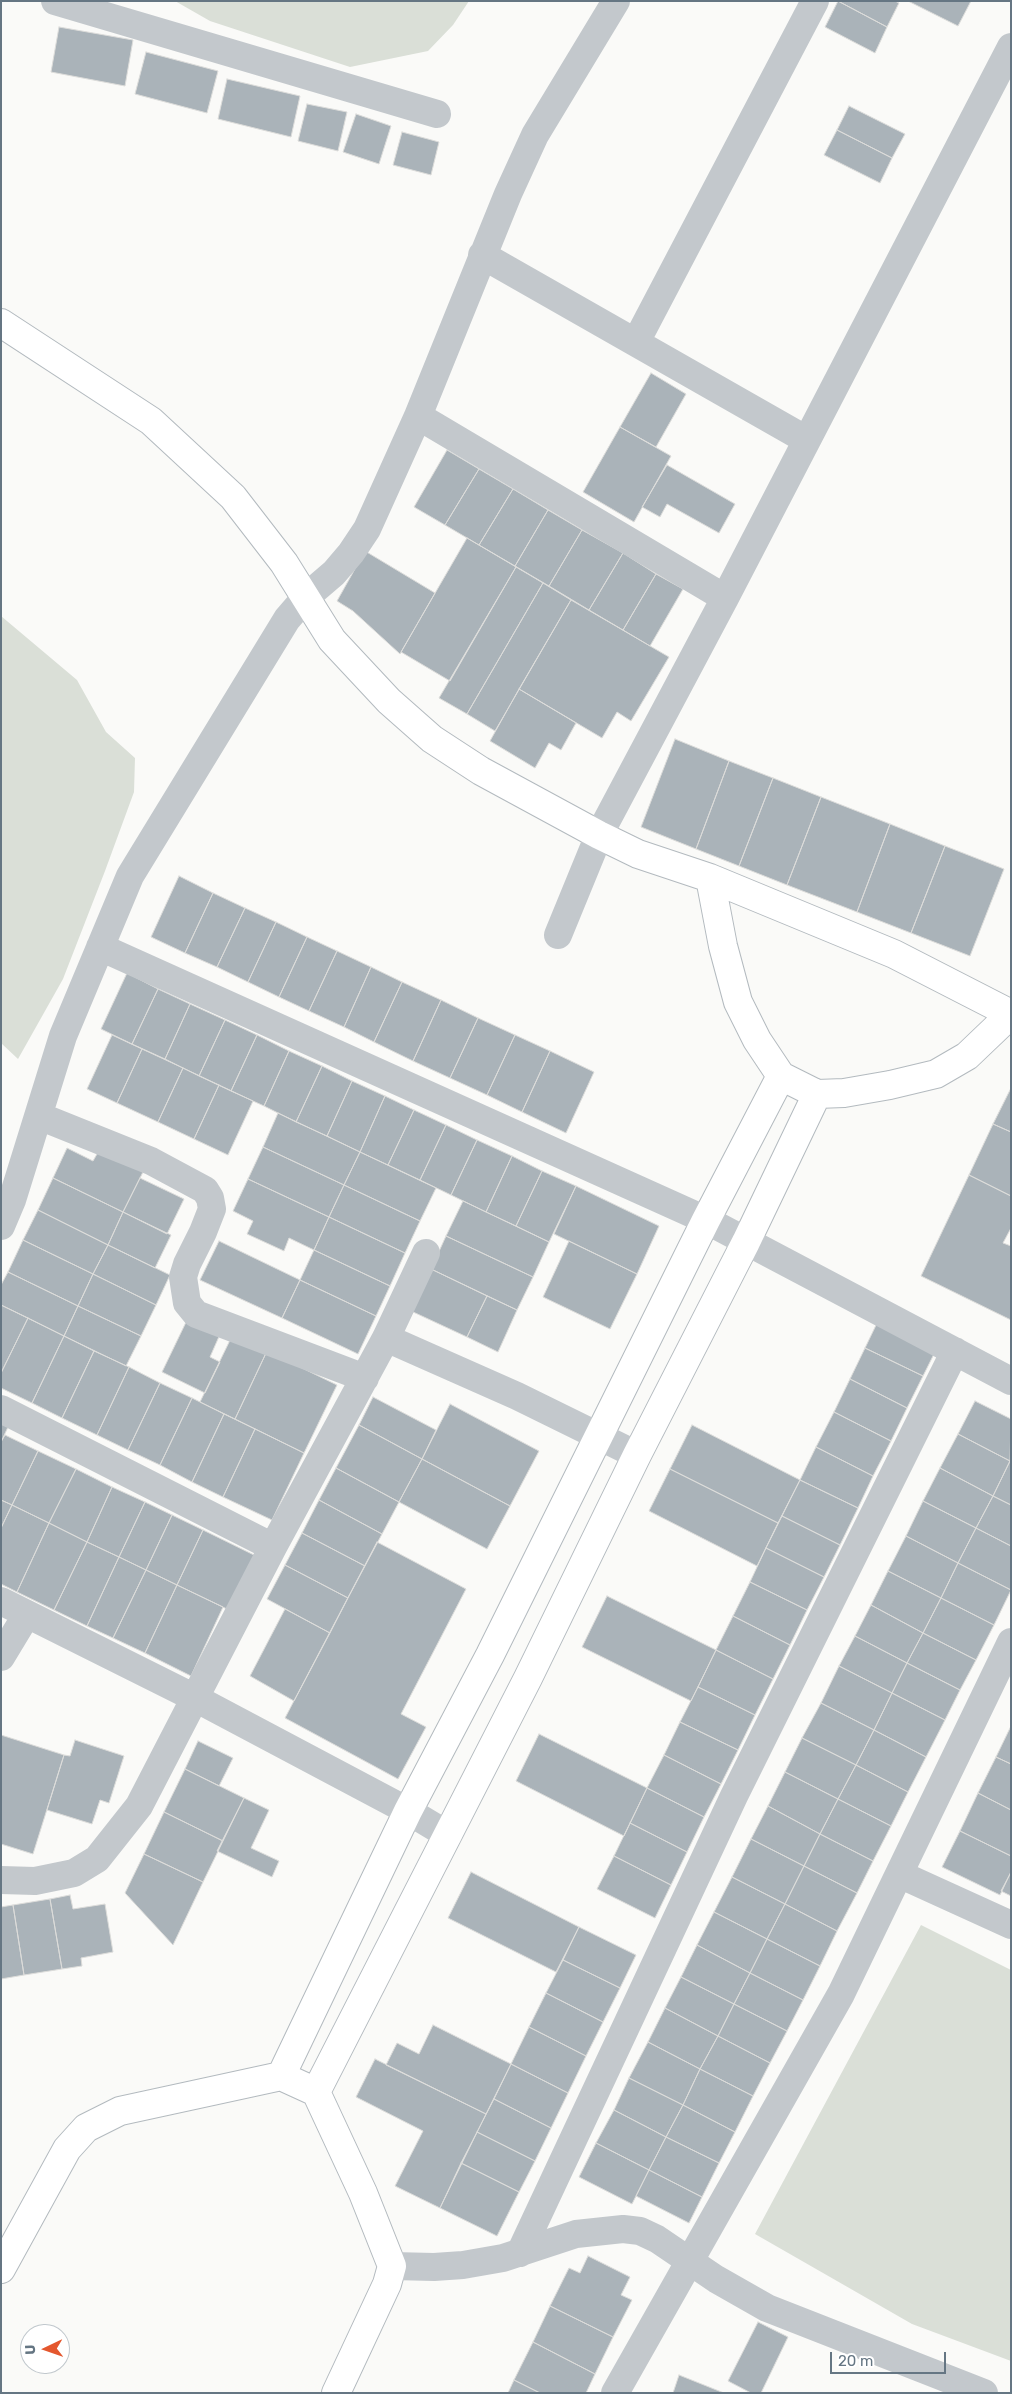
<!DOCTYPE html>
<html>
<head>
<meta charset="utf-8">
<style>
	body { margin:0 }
	#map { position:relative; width:1012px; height:2394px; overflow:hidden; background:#fafaf8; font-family:Rubik,sans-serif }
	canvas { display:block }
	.frame { position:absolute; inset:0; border:2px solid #657683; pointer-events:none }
	.north { position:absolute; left:20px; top:2324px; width:50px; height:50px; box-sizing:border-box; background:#fff; border:1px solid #c1c8cd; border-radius:50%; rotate:267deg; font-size:14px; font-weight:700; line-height:20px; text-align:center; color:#657683 }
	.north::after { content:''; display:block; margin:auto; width:18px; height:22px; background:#e4572e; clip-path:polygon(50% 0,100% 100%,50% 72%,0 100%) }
	.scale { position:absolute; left:830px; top:2352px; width:116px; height:22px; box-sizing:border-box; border:2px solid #657683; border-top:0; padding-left:6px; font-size:15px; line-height:18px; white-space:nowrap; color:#657683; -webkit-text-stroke:4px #fff; paint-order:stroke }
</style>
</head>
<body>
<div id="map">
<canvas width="1012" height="2394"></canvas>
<div class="frame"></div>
<div class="north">U</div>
<div class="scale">20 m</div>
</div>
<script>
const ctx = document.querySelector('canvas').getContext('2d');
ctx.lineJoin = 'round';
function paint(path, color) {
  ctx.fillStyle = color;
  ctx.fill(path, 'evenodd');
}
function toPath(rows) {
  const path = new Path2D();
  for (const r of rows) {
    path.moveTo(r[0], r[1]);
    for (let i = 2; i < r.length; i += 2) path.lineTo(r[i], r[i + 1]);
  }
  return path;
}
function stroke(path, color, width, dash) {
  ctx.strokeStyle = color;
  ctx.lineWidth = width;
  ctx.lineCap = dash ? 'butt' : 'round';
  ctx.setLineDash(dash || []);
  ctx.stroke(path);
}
paint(toPath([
	[175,1,469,1,453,25,428,51,350,67,210,21],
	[1,616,77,680,106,732,135,758,134,792,105,871,63,979,18,1059,1,1043],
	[921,1925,1011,1970,1011,2361,912,2324,755,2234]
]), '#dadfd7');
const building = toPath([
	[838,1,887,27,875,53,825,27,838,1],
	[838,1,895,1,899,3,887,27,838,1],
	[908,1,971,1,958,26,908,1],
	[59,27,133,40,125,86,51,72,59,27],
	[146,52,218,71,207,113,135,94,146,52],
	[227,79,300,96,291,137,218,119,227,79],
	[307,104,347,112,338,151,298,141,307,104],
	[849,106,905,134,892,158,837,130,849,106],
	[356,114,391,126,379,164,343,152,356,114],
	[837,130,892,158,880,183,824,155,837,130],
	[402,132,439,142,431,175,393,165,402,132],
	[651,373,686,394,656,447,620,427,651,373],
	[620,427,671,456,634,522,583,492,620,427],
	[447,450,479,469,445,525,414,507,447,450],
	[667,465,735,504,719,533,667,504,660,517,642,507,667,465],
	[479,469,513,489,479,545,445,525,479,469],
	[513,489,548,510,515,566,479,545,513,489],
	[548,510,582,530,549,586,515,566,548,510],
	[582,530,623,553,589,610,549,586,582,530],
	[467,538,516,567,450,681,401,652,467,538],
	[365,551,435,593,400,654,353,611,337,601,365,551],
	[623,553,656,574,623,630,589,610,623,553],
	[516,567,543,583,467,714,439,698,516,567],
	[656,574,683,589,650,646,623,630,656,574],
	[543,583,571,600,495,731,467,714,543,583],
	[571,600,669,657,631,721,617,712,602,738,519,689,571,600],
	[519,689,576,723,561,750,549,743,535,768,490,741,519,689],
	[675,739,729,761,696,849,641,827,675,739],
	[729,761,773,778,739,866,696,849,729,761],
	[773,778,821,797,787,885,739,866,773,778],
	[821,797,890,824,857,912,787,885,821,797],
	[890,824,945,846,911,933,857,912,890,824],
	[945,846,1004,869,970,956,911,933,945,846],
	[179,876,213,893,185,953,151,937,179,876],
	[213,893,245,908,217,967,185,953,213,893],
	[245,908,276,922,248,982,217,967,245,908],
	[276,922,307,937,279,997,248,982,276,922],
	[307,937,337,951,309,1011,279,997,307,937],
	[337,951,371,967,344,1027,309,1011,337,951],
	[371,967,402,982,374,1042,344,1027,371,967],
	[127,973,158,989,132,1044,101,1029,127,973],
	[402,982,441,1000,413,1061,374,1042,402,982],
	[158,989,190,1004,165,1059,132,1044,158,989],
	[441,1000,478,1018,450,1078,413,1061,441,1000],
	[190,1004,225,1020,199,1076,165,1059,190,1004],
	[478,1018,515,1035,487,1095,450,1078,478,1018],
	[225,1020,257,1035,231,1091,199,1076,225,1020],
	[112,1035,142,1049,117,1103,87,1089,112,1035],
	[257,1035,289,1051,264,1106,231,1091,257,1035],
	[515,1035,550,1051,522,1112,487,1095,515,1035],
	[142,1049,183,1068,158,1122,117,1103,142,1049],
	[289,1051,322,1066,296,1122,264,1106,289,1051],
	[550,1051,594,1072,566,1133,522,1112,550,1051],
	[322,1066,352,1081,327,1136,296,1122,322,1066],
	[183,1068,219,1085,194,1139,158,1122,183,1068],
	[352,1081,385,1096,360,1152,327,1136,352,1081],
	[219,1085,253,1101,228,1155,194,1139,219,1085],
	[1011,1088,1011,1132,993,1124,1011,1088],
	[385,1096,414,1110,388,1165,360,1152,385,1096],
	[414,1110,446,1125,420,1180,388,1165,414,1110],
	[278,1113,360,1152,344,1185,263,1147,278,1113],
	[993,1124,1011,1132,1011,1196,969,1175,993,1124],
	[446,1125,477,1140,451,1195,420,1180,446,1125],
	[477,1140,512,1156,486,1212,451,1195,477,1140],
	[101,1147,145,1168,123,1212,53,1178,67,1148,93,1161,101,1147],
	[263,1147,344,1185,329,1217,248,1179,263,1147],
	[360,1152,436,1188,420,1221,344,1185,360,1152],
	[512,1156,542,1171,516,1226,486,1212,512,1156],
	[542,1171,576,1186,549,1242,516,1226,542,1171],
	[969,1175,1011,1196,1011,1228,1003,1243,1011,1246,1011,1320,921,1276,969,1175],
	[53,1178,123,1212,108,1245,38,1210,53,1178],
	[140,1178,184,1199,167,1234,123,1212,140,1178],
	[248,1179,329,1217,314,1250,289,1238,284,1251,247,1234,253,1221,233,1211,248,1179],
	[344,1185,420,1221,405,1253,329,1217,344,1185],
	[576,1186,659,1226,637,1274,554,1234,576,1186],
	[463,1201,549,1242,533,1277,446,1236,463,1201],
	[38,1210,108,1245,93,1274,23,1240,38,1210],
	[123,1212,171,1235,155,1268,108,1245,123,1212],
	[329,1217,405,1253,390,1286,314,1250,329,1217],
	[446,1236,533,1277,517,1310,431,1269,446,1236],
	[23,1240,93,1274,78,1306,8,1272,23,1240],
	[219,1241,300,1280,282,1318,200,1280,219,1241],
	[569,1241,637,1274,610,1329,543,1297,569,1241],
	[108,1245,170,1275,156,1305,93,1274,108,1245],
	[314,1250,390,1286,376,1316,300,1280,314,1250],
	[431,1269,487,1296,467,1337,411,1311,431,1269],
	[8,1272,78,1306,64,1336,1,1305,1,1285,8,1272],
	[93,1274,156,1305,141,1336,78,1306,93,1274],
	[300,1280,376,1316,358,1354,282,1318,300,1280],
	[487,1296,517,1310,498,1352,467,1337,487,1296],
	[1,1305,28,1318,1,1373,1,1305],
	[78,1306,141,1336,126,1366,64,1336,78,1306],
	[189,1316,221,1332,210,1357,220,1362,205,1393,162,1372,189,1316],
	[28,1318,64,1336,32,1403,1,1388,1,1373,28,1318],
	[879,1319,937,1348,923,1376,865,1348,879,1319],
	[233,1334,267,1351,235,1419,200,1402,233,1334],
	[64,1336,94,1351,62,1418,32,1403,64,1336],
	[865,1348,923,1376,907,1408,850,1379,865,1348],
	[94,1351,129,1367,97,1435,62,1418,94,1351],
	[267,1351,337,1385,304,1453,235,1419,267,1351],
	[129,1367,160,1383,128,1450,97,1435,129,1367],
	[850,1379,907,1408,891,1441,834,1412,850,1379],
	[160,1383,192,1398,160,1465,128,1450,160,1383],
	[373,1397,436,1430,422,1459,359,1425,373,1397],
	[192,1398,224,1414,192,1482,160,1465,192,1398],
	[975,1401,1011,1419,1010,1461,958,1434,975,1401],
	[450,1404,539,1451,510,1506,422,1459,450,1404],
	[834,1412,891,1441,873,1476,816,1447,834,1412],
	[224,1414,255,1429,223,1497,192,1482,224,1414],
	[1,1424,8,1427,1,1442,1,1424],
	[359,1425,422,1459,399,1502,336,1468,359,1425],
	[692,1425,800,1480,778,1523,670,1469,692,1425],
	[255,1429,304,1453,272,1520,223,1497,255,1429],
	[958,1434,1010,1461,993,1496,940,1468,958,1434],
	[5,1435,38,1451,12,1505,1,1500,1,1442,5,1435],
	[816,1447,873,1476,858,1508,800,1480,816,1447],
	[38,1451,76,1469,49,1523,12,1505,38,1451],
	[422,1459,510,1506,487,1549,399,1502,422,1459],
	[1010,1461,1011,1461,1011,1505,993,1496,1010,1461],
	[336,1468,399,1502,382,1534,319,1500,336,1468],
	[940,1468,993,1496,976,1528,923,1501,940,1468],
	[76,1469,112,1487,87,1542,49,1523,76,1469],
	[670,1469,778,1523,757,1566,649,1511,670,1469],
	[800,1480,858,1508,840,1545,782,1516,800,1480],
	[112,1487,145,1502,119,1557,87,1542,112,1487],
	[993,1496,1011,1505,1011,1546,976,1528,993,1496],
	[1,1500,12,1505,1,1528,1,1500],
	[319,1500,382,1534,365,1566,302,1533,319,1500],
	[923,1501,976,1528,958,1563,906,1536,923,1501],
	[145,1502,172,1515,146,1570,119,1557,145,1502],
	[12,1505,49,1523,17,1592,1,1584,1,1528,12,1505],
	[172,1515,203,1530,177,1585,146,1570,172,1515],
	[782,1516,840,1545,824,1577,766,1548,782,1516],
	[49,1523,87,1542,54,1610,17,1592,49,1523],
	[976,1528,1011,1546,1011,1590,958,1563,976,1528],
	[203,1530,256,1556,229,1610,177,1585,203,1530],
	[302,1533,365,1566,348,1598,285,1565,302,1533],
	[906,1536,958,1563,941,1598,888,1571,906,1536],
	[87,1542,119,1557,87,1626,54,1610,87,1542],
	[377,1542,466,1589,401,1714,426,1727,398,1779,285,1718,377,1542],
	[766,1548,824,1577,807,1610,750,1582,766,1548],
	[119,1557,146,1570,113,1638,87,1626,119,1557],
	[958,1563,1011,1590,994,1625,941,1598,958,1563],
	[285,1565,348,1598,330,1633,267,1599,285,1565],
	[146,1570,177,1585,145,1653,113,1638,146,1570],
	[888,1571,941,1598,923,1633,871,1605,888,1571],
	[750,1582,807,1610,790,1645,733,1616,750,1582],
	[177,1585,223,1607,191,1676,145,1653,177,1585],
	[607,1596,716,1650,691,1701,582,1647,607,1596],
	[941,1598,994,1625,976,1660,923,1633,941,1598],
	[871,1605,923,1633,907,1663,855,1636,871,1605],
	[285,1609,330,1633,294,1701,250,1676,285,1609],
	[733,1616,790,1645,773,1679,716,1650,733,1616],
	[923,1633,976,1660,960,1690,907,1663,923,1633],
	[855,1636,907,1663,892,1693,839,1666,855,1636],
	[716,1650,773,1679,755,1715,698,1687,716,1650],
	[907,1663,960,1690,945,1720,892,1693,907,1663],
	[839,1666,892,1693,874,1730,821,1703,839,1666],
	[698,1687,755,1715,738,1750,680,1722,698,1687],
	[892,1693,945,1720,926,1757,874,1730,892,1693],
	[821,1703,874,1730,856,1765,802,1738,821,1703],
	[680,1722,738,1750,721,1784,664,1755,680,1722],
	[1011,1726,1011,1764,996,1757,1011,1726],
	[874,1730,926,1757,908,1792,856,1765,874,1730],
	[539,1734,647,1788,624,1836,516,1781,539,1734],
	[1,1735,64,1755,33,1854,1,1844,1,1735],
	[802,1738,856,1765,838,1799,785,1772,802,1738],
	[75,1740,124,1756,109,1803,100,1800,92,1824,47,1810,64,1755,70,1756,75,1740],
	[198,1741,233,1758,219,1786,185,1769,198,1741],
	[664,1755,721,1784,704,1817,647,1788,664,1755],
	[996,1757,1011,1764,1011,1810,978,1793,996,1757],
	[856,1765,908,1792,891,1826,838,1799,856,1765],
	[185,1769,244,1798,223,1841,164,1812,185,1769],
	[785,1772,838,1799,820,1834,768,1806,785,1772],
	[647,1788,704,1817,687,1852,630,1823,647,1788],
	[978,1793,1011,1810,1011,1856,960,1831,978,1793],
	[244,1798,269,1810,251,1848,279,1861,272,1877,217,1851,244,1798],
	[838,1799,891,1826,873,1861,820,1834,838,1799],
	[768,1806,820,1834,804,1866,751,1839,768,1806],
	[164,1812,223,1841,203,1882,144,1854,164,1812],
	[630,1823,687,1852,671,1885,614,1856,630,1823],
	[960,1831,1011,1856,1011,1872,1000,1895,942,1867,960,1831],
	[820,1834,873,1861,857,1893,804,1866,820,1834],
	[751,1839,804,1866,785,1904,732,1877,751,1839],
	[144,1854,203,1882,173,1945,125,1893,144,1854],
	[614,1856,671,1885,655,1918,597,1889,614,1856],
	[804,1866,857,1893,837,1931,785,1904,804,1866],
	[471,1872,579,1927,556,1972,448,1918,471,1872],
	[1011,1872,1011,1896,1001,1891,1011,1872],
	[732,1877,785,1904,767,1939,714,1912,732,1877],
	[70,1895,73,1909,105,1904,113,1952,81,1958,82,1966,62,1969,50,1899,70,1895],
	[50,1899,62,1969,24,1975,13,1905,50,1899],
	[785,1904,837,1931,820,1966,767,1939,785,1904],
	[13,1905,24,1975,1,1979,1,1907,13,1905],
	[714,1912,767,1939,750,1973,697,1945,714,1912],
	[579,1927,636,1955,620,1988,563,1960,579,1927],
	[767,1939,820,1966,803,2000,750,1973,767,1939],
	[697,1945,750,1973,734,2004,681,1977,697,1945],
	[563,1960,620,1988,603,2022,546,1993,563,1960],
	[750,1973,803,2000,787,2031,734,2004,750,1973],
	[681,1977,734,2004,718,2036,665,2008,681,1977],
	[546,1993,603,2022,586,2056,529,2027,546,1993],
	[734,2004,787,2031,770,2063,718,2036,734,2004],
	[665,2008,718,2036,700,2069,648,2042,665,2008],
	[433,2025,511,2064,486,2114,386,2065,397,2043,419,2054,433,2025],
	[529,2027,586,2056,568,2093,511,2064,529,2027],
	[718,2036,770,2063,753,2096,700,2069,718,2036],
	[648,2042,700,2069,683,2105,629,2078,648,2042],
	[375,2059,486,2114,440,2208,395,2186,423,2131,356,2097,375,2059],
	[511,2064,568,2093,551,2128,494,2099,511,2064],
	[700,2069,753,2096,735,2132,683,2105,700,2069],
	[629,2078,683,2105,666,2137,614,2110,629,2078],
	[494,2099,551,2128,535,2161,477,2132,494,2099],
	[683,2105,735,2132,719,2163,666,2137,683,2105],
	[614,2110,666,2137,649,2170,596,2143,614,2110],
	[477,2132,535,2161,519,2192,461,2163,477,2132],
	[666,2137,719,2163,702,2197,649,2170,666,2137],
	[596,2143,649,2170,632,2204,579,2177,596,2143],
	[461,2163,519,2192,497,2236,440,2208,461,2163],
	[649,2170,702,2197,689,2223,636,2196,649,2170],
	[588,2256,630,2277,621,2295,632,2300,613,2337,550,2306,569,2268,580,2273,588,2256],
	[550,2306,613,2337,595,2374,533,2342,550,2306],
	[758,2322,788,2337,761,2393,751,2393,728,2381,758,2322],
	[533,2342,595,2374,586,2393,540,2393,514,2380,533,2342],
	[679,2375,724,2393,673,2393,679,2375],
	[514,2380,540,2393,508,2393,514,2380]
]);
paint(building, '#aab3b9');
stroke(building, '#dcdcda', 1);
const secondary = toPath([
	[1,323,151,421,233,497,284,563,332,640,389,701,432,739,481,771,599,835,638,854,710,878,894,954,1011,1014],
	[710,878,723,946,738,1002,757,1040,781,1076,817,1094,844,1093,890,1085,936,1074,967,1056,1011,1014],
	[281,2076,408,1811,490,1655,706,1220,781,1076],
	[316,2092,528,1678,637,1455,746,1242,817,1094],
	[1,2269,67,2149,86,2128,120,2111,281,2076,316,2092,363,2193,392,2266,387,2284,336,2393]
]);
stroke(secondary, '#b3babf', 30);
stroke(toPath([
	[55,1,437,114],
	[482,255,805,439],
	[636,342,815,1],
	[418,416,725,598],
	[558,935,599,835,725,598,1011,47],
	[100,947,706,1220,1011,1381],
	[39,1116,151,1161,205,1190,210,1198,212,1209,203,1232,187,1264,183,1277,187,1303,196,1314,365,1378],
	[1,1226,12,1200,63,1036,130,876,287,619,306,597,334,573,351,553,367,529,418,416,508,194,535,135,616,1],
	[386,1338,517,1396,637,1455],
	[1,1409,273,1547],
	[1,1601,195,1698,408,1811,448,1835],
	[1,1657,27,1614],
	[899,1874,1011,1925],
	[1,1880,35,1881,74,1873,97,1859,139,1806,273,1547,386,1338,426,1253],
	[520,2253,734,1796,955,1351],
	[392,2266,434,2267,463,2265,503,2258,576,2234,623,2229,640,2231,657,2239,716,2279,767,2308,984,2393],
	[615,2393,841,1994,1011,1642]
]), '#c3c8cc', 28);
stroke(secondary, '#fff', 28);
</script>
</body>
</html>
